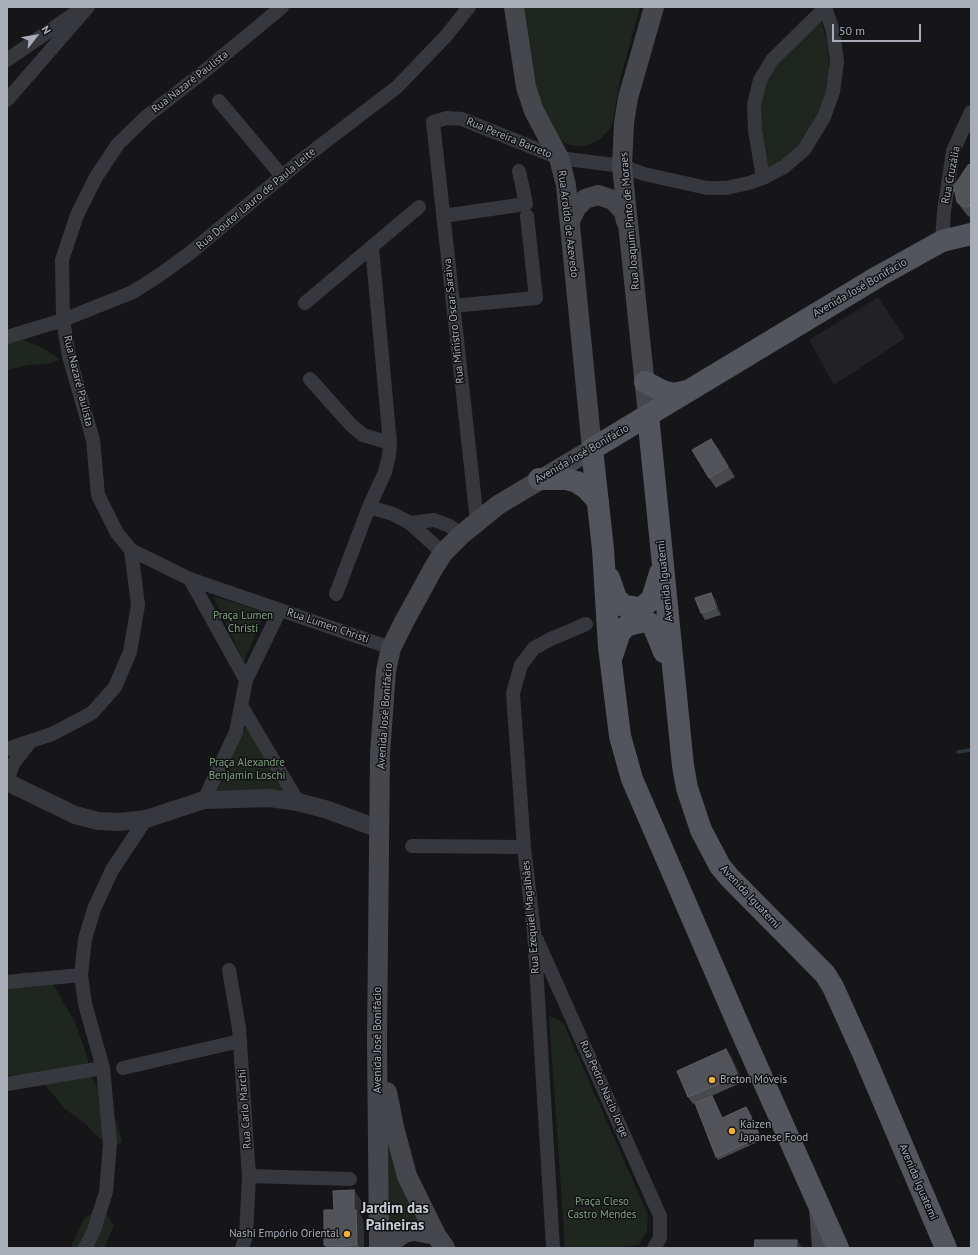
<!DOCTYPE html>
<html>
<head>
<meta charset="utf-8">
<style>
	body { margin:0 }
	#map { position:relative; width:978px; height:1255px; overflow:hidden; background:#161618; font-family:"PT Sans",sans-serif }
	canvas { display:block }
	.frame { position:absolute; inset:0; border:8px solid #a8adb8; pointer-events:none }
	.north { position:absolute; left:16px; top:16px; width:40px; height:40px; -webkit-text-stroke:3px #111113; paint-order:stroke; rotate:59deg; font-size:11px; font-weight:700; line-height:16px; text-align:center; color:#a8adb8 }
	.north::after { content:''; display:block; margin:auto; width:14px; height:18px; background:#a8adb8; clip-path:polygon(50% 0,100% 100%,50% 72%,0 100%) }
	.scale { position:absolute; left:832px; top:24px; width:89px; height:18px; box-sizing:border-box; border:2px solid #a8adb8; border-top:0; padding-left:5px; font-size:12px; line-height:14px; white-space:nowrap; color:#a8adb8; -webkit-text-stroke:3px #111113; paint-order:stroke }
</style>
</head>
<body>
<div id="map">
<canvas width="978" height="1255"></canvas>
<div class="frame"></div>
<div class="north">N</div>
<div class="scale">50 m</div>
</div>
<script>
const ctx = document.querySelector('canvas').getContext('2d');
ctx.lineJoin = 'round';
function paint(path, color) {
  ctx.fillStyle = color;
  ctx.fill(path, 'evenodd');
}
function toPath(rows) {
  const path = new Path2D();
  for (const r of rows) {
    path.moveTo(r[0], r[1]);
    for (let i = 2; i < r.length; i += 2) path.lineTo(r[i], r[i + 1]);
  }
  return path;
}
function stroke(path, color, width, dash) {
  ctx.strokeStyle = color;
  ctx.lineWidth = width;
  ctx.lineCap = dash ? 'butt' : 'round';
  ctx.setLineDash(dash || []);
  ctx.stroke(path);
}
function label(font, color, halo, rows, align = 'center') {
  ctx.font = font + ' "PT Sans",sans-serif';
  ctx.lineWidth = 3;
  ctx.setLineDash([]);
  ctx.textBaseline = 'middle';
  ctx.strokeStyle = halo;
  ctx.fillStyle = color;
  for (const [text, x, y, turn = 0] of rows) {
    ctx.save();
    ctx.translate(x, y);
    ctx.rotate((+turn || 0) * Math.PI / 180);
    ctx.textAlign = isNaN(turn) ? turn : align;
    if (halo) ctx.strokeText(text, 0, 0);
    ctx.fillText(text, 0, 0);
    ctx.restore();
  }
}
paint(toPath([
	[878,297,905,338,834,385,809,340]
]), '#222225');
paint(toPath([
	[520,7,640,7,620,80,613,122,610,129,599,140,585,146,578,146,570,145,557,139,537,104],
	[821,22,827,40,830,79,818,114,804,141,786,159,766,168,758,112,763,82,776,61],
	[7,333,45,349,60,360,47,364,29,365,7,370],
	[213,596,265,612,244,662],
	[246,727,283,790,214,790],
	[22,972,42,973,54,986,75,1022,87,1056,90,1075,115,1118,120,1134,122,1142,112,1148,97,1136,85,1123,65,1109,43,1082,7,1075,7,981],
	[549,1016,563,1022,648,1215,647,1232,639,1245,611,1248,565,1248],
	[383,1103,424,1224,398,1225,385,1232],
	[104,1209,114,1226,104,1248,70,1248,85,1217]
]), '#1e261f');
stroke(toPath([
	[958,752,971,750]
]), '#2c353c', 3.5);
stroke(toPath([
	[7,60,78,11],
	[7,100,88,7],
	[219,101,282,176],
	[763,178,755,130,754,105,760,80,772,60,825,8],
	[443,216,526,204,519,171],
	[942,241,944,211,953,151,971,112],
	[305,303,419,207],
	[453,306,536,298,527,216],
	[7,337,63,320,133,292,158,276,190,253,304,158,397,87,446,36,469,7],
	[310,379,351,425,363,435,390,443],
	[369,507,393,514,410,523,443,553],
	[477,521,433,122,447,118,462,119,559,158,622,166,644,174,707,188,726,188,749,183,763,178,784,167,804,150,824,117,833,92,837,62,833,31,825,7],
	[410,523,434,520,450,526,461,535],
	[131,550,190,579,391,648],
	[190,579,246,680,236,732,204,800],
	[336,594,369,507,385,472,389,456,390,443,372,247],
	[246,680,280,610],
	[242,707,298,802],
	[7,749,52,734,92,713,115,687,130,652,138,605,131,550,117,533,98,495,93,440,69,356,63,320,62,260,77,215,96,177,118,144,147,116,201,74,282,7],
	[11,784,9,776,13,764,30,742],
	[412,846,524,847],
	[537,940,660,1216,660,1238,654,1248],
	[229,970,239,1028,249,1176,246,1236,242,1248],
	[7,982,81,975],
	[123,1068,240,1041],
	[7,1084,103,1068],
	[249,1176,350,1179],
	[85,1248,93,1233,106,1192,110,1144,103,1068,85,1004,81,975,85,939,94,909,112,870,146,819],
	[553,1248,534,932,524,847,513,693,521,665,534,648,551,639,586,624]
]), '#37383d', 14);
stroke(toPath([
	[7,782,75,815,98,821,120,822,146,819,204,800,270,798,298,802,328,810,379,829]
]), '#37383d', 18);
stroke(toPath([
	[570,221,576,208,585,199,598,195,613,200,624,212,626,221],
	[648,415,622,166,624,123,628,98,654,7],
	[387,1092,394,1127,407,1176,436,1235,445,1248],
	[819,1208,822,1248],
	[379,1248,377,1041,380,754,386,671,391,648,404,622,433,569,443,553,461,535,498,505,592,449,566,185,559,158,534,111,526,87,514,7],
	[383,1248,404,1233,414,1231,436,1235]
]), '#45474d', 20);
stroke(toPath([
	[645,382,665,392,674,394,687,391],
	[648,415,683,766,687,788,701,830,720,866,730,878,825,974,833,987,862,1051,946,1248],
	[539,479,566,479,577,482,586,488,598,501],
	[609,578,616,598,624,606,639,608,644,606,652,599,660,573],
	[612,656,620,632,628,625,645,621,653,625,664,652],
	[838,1248,738,1024,632,779,620,736,609,647,603,549,592,449,879,276,942,241,971,234]
]), '#53555c', 22);
paint(toPath([
	[971,164,971,218,967,215,957,202,955,193,952,189],
	[718,448,735,477,716,488,709,478],
	[711,593,715,599,721,615,705,620,701,613],
	[731,1056,743,1082,693,1104,688,1097],
	[714,1099,722,1118,749,1110,762,1140,718,1160,716,1157],
	[361,1200,361,1216,363,1220,364,1248,326,1248,324,1245,334,1210]
]), '#47494d');
paint(toPath([
	[711,439,718,448,735,477,728,467],
	[711,593,715,599,721,615,716,608],
	[726,1049,731,1056,743,1082,738,1076],
	[712,1096,714,1099,724,1121,722,1118],
	[746,1107,749,1110,762,1140,760,1137],
	[354,1190,361,1200,361,1216,363,1220,364,1248,360,1248,357,1244,354,1210],
	[797,1240,801,1246,801,1248,796,1248]
]), '#2f3033');
const building = toPath([
	[971,164,971,205,965,207,957,202,955,192,952,189,968,165,971,164],
	[711,439,728,467,709,478,692,450,711,439],
	[711,593,716,608,701,613,695,598,711,593],
	[726,1049,738,1076,688,1097,677,1071,726,1049],
	[712,1096,722,1118,746,1107,760,1137,716,1157,695,1103,712,1096],
	[354,1190,354,1210,356,1210,357,1244,342,1246,324,1245,324,1210,334,1210,333,1191,354,1190],
	[755,1240,797,1240,796,1248,754,1248,755,1240]
]);
paint(building, '#525359');
stroke(building, '#5f6168', 1);
for (const [x, y, r, color] of [
	[712,1080,4,"#f2b134"],
	[732,1131,4,"#f2b134"],
	[347,1234,4,"#f2b134"]
]) {
  const dot = new Path2D();
  dot.arc(x, y, r, 0, 2 * Math.PI);
  ctx.fillStyle = color;
  ctx.fill(dot);
  stroke(dot, '#111113', 1.5);
}
label('11px', '#a8adb8', '#111113', [
	["Rua Nazaré Paulista",190,82,-38],
	["Rua Pereira Barreto",509,138,22],
	["Rua Cruzália",951,175,-79],
	["Rua Doutor Lauro de Paula Leite",256,199,-40],
	["Rua Joaquim Pinto de Moraes",630,221,-95],
	["Rua Aroldo de Azevedo",568,224,83],
	["Avenida José Bonifácio",860,288,-30],
	["Rua Ministro Oscar Saraiva",454,321,-96],
	["Rua Nazaré Paulista",78,381,76],
	["Avenida José Bonifácio",582,454,-30],
	["Avenida Iguatemi",665,581,-96],
	["Rua Lumen Christi",328,626,19],
	["Avenida José Bonifácio",385,716,-86],
	["Avenida Iguatemi",750,897,47],
	["Rua Ezequiel Magalhães",531,917,-95],
	["Avenida José Bonifácio",378,1040,-90],
	["Rua Pedro Nacib Jorge",604,1089,66],
	["Rua Carlo Marchi",245,1109,-94],
	["Avenida Iguatemi",918,1182,67]
]);
label('11px', '#7fa381', '#111113', [
	["Praça Lumen",243,616],
	["Christi",243,629],
	["Praça Alexandre",247,763],
	["Benjamin Loschi",247,776],
	["Praça Cleso",602,1202],
	["Castro Mendes",602,1215]
]);
label('11px', '#a8adb8', '#111113', [
	["Breton Móveis",720,1080],
	["Kaizen",740,1125],
	["Japanese Food",740,1138],
	["Nashi Empório Oriental",339,1234,"right"]
], 'left');
label('bold 15px', '#c9ccd4', '#111113', [
	["Jardim das",395,1209],
	["Paineiras",395,1226]
]);
</script>
</body>
</html>
